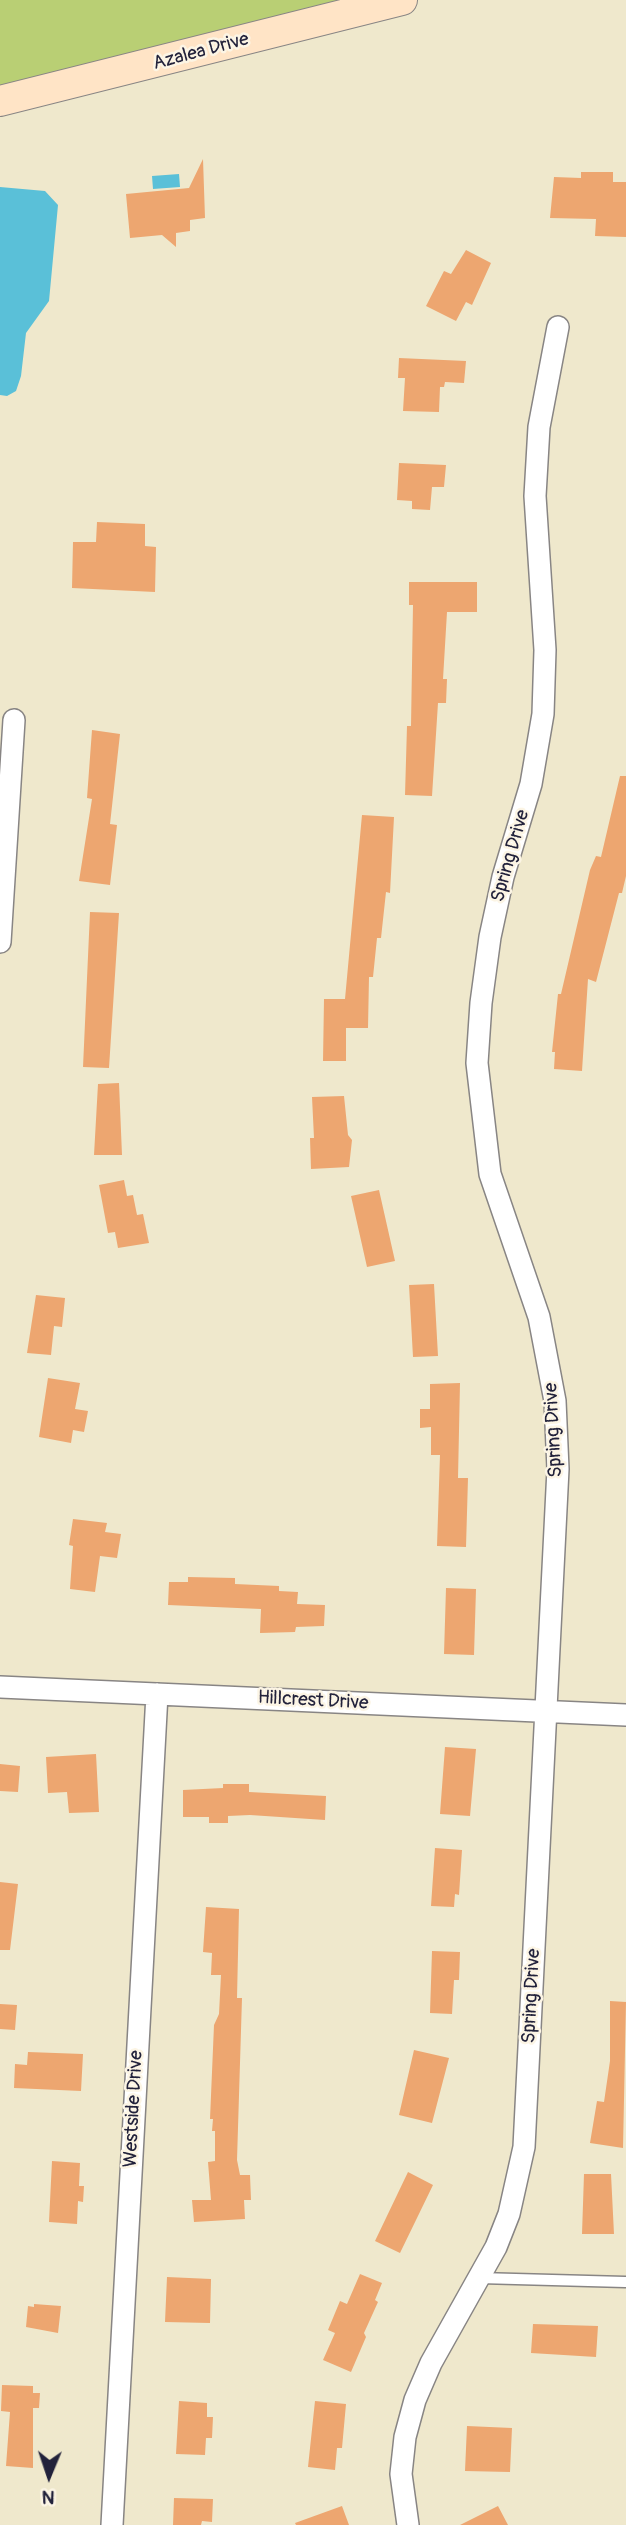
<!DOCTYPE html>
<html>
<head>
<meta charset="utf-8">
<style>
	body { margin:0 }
	#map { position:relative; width:626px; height:2525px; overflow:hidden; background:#efe8cc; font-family:Pangolin,sans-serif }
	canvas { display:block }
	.north { position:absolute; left:14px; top:2441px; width:70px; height:70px; -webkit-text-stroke:5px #fcf5e5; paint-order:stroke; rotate:182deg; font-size:19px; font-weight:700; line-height:28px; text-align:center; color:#22223b }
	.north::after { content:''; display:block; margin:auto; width:24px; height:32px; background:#22223b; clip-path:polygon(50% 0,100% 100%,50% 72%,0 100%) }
</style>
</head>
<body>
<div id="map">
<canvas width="626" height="2525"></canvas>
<div class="north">N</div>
</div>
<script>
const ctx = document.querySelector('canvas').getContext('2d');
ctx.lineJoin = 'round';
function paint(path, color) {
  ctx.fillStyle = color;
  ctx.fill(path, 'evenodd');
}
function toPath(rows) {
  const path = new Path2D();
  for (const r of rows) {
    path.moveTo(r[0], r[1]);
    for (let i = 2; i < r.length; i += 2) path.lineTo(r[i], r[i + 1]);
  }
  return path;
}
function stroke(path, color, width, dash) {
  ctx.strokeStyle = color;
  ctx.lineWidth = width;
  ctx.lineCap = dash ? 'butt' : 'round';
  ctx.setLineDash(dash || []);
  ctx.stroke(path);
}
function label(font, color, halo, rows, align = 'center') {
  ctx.font = font + ' Pangolin,sans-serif';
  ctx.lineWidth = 5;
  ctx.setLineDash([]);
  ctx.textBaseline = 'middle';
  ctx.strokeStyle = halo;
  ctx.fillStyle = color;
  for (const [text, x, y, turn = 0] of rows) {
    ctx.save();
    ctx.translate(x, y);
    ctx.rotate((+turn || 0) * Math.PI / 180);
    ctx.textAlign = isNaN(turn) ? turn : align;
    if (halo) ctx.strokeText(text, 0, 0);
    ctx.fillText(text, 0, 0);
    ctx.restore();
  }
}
paint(toPath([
	[0,0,376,0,0,88]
]), '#b9cf74');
paint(toPath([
	[179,174,180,187,153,189,152,176],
	[0,187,45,191,58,205,49,301,26,333,21,376,16,391,7,396,0,395]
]), '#5ac0d8');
paint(toPath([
	[203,159,205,218,190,220,190,231,176,233,176,247,162,235,130,238,126,194,189,188],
	[581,172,613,172,613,182,626,182,626,237,595,236,596,219,550,218,554,177,581,178],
	[466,250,491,263,472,305,466,302,456,321,426,306,444,271,451,274],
	[399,358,466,361,464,383,445,382,444,387,440,387,439,412,403,411,405,378,398,378],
	[399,463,446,465,444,487,432,487,430,510,412,509,412,501,397,500],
	[97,522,145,524,145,546,156,547,155,592,72,588,73,542,96,542],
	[409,582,477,582,477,612,447,612,443,679,447,679,446,703,438,703,432,796,405,795,407,726,411,726,413,605,409,605],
	[92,730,120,734,110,824,117,825,110,885,79,881,92,799,87,798],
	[620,776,626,776,626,876,622,893,619,893,596,982,588,979,582,1071,554,1069,555,1052,552,1052,558,994,561,994,590,870,596,856,601,857],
	[362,815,394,817,390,893,386,892,381,938,377,938,373,977,369,977,368,1028,346,1028,346,1061,323,1061,324,999,345,999],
	[90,912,119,913,109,1068,83,1067],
	[119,1083,122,1155,94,1155,98,1084],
	[344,1096,348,1135,352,1140,349,1167,311,1169,310,1138,314,1138,312,1097],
	[124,1180,127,1196,133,1195,137,1215,143,1214,149,1243,118,1248,115,1232,108,1233,99,1185],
	[379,1190,395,1261,367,1267,351,1196],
	[434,1284,438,1356,413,1357,409,1285],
	[36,1295,65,1298,62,1327,54,1326,51,1355,27,1353],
	[48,1378,80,1383,75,1409,88,1411,84,1432,73,1430,71,1443,39,1437],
	[460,1383,458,1478,468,1478,466,1547,437,1546,440,1455,431,1455,431,1427,420,1428,420,1409,430,1409,430,1384],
	[73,1519,107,1523,105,1532,121,1534,117,1558,100,1556,95,1592,70,1589,73,1546,69,1545],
	[188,1577,235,1578,235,1584,279,1586,279,1591,298,1592,297,1604,325,1605,324,1626,296,1627,295,1632,260,1633,261,1609,168,1605,169,1582,188,1582],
	[446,1588,476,1589,474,1655,444,1654],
	[445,1747,476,1749,470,1816,440,1814],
	[96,1754,99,1812,69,1813,67,1792,48,1793,46,1757],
	[0,1764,20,1766,18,1792,0,1791],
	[223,1784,249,1784,249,1792,326,1796,325,1820,250,1815,228,1816,228,1823,209,1823,209,1817,183,1817,183,1790,223,1788],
	[435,1848,462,1850,459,1895,455,1894,454,1907,431,1906],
	[0,1882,18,1884,10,1950,0,1950],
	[206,1907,239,1909,237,1998,242,1998,237,2160,240,2175,250,2175,251,2200,244,2200,245,2219,194,2222,192,2200,211,2200,208,2162,215,2161,215,2131,212,2131,213,2119,210,2119,214,2025,219,2014,221,1975,211,1975,212,1953,203,1952],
	[432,1951,460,1952,459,1980,454,1980,452,2014,430,2013],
	[610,2001,626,2002,623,2148,590,2143,597,2101,604,2102,610,2061],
	[0,2004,17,2005,15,2030,0,2029],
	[414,2050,449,2058,432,2123,399,2115],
	[28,2052,83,2054,81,2091,14,2088,15,2064,27,2065],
	[52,2161,80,2163,79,2186,84,2186,83,2202,78,2201,77,2224,49,2222],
	[408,2172,433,2185,400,2253,375,2241],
	[584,2174,611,2174,614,2234,582,2234],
	[360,2274,382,2283,375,2300,378,2302,364,2333,366,2337,351,2372,323,2360,335,2333,328,2330,340,2301,347,2304],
	[167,2277,211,2279,210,2323,165,2322],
	[34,2304,61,2306,58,2333,26,2327,28,2306,34,2307],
	[533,2324,598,2326,596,2357,531,2353],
	[2,2385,33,2386,33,2393,40,2393,39,2408,33,2408,33,2468,6,2466,10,2412,1,2411],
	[179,2401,207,2403,207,2417,213,2417,212,2438,206,2438,205,2455,176,2454],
	[315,2401,346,2404,342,2448,337,2448,335,2470,308,2467],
	[467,2426,512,2428,510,2472,465,2471],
	[174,2498,213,2499,212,2522,202,2521,201,2525,173,2525],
	[342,2506,349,2525,296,2525,295,2523],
	[498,2506,508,2525,460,2525]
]), '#eda670');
const lane = toPath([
	[479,2278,625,2282]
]);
const street = toPath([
	[0,942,14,720],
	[0,1687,626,1715],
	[112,2525,157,1694],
	[408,2525,401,2474,405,2437,415,2400,431,2363,496,2247,509,2214,524,2147,558,1469,555,1401,539,1317,490,1174,477,1063,481,1003,490,937,503,877,531,784,543,714,545,650,535,496,539,427,558,327]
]);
const secondary = toPath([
	[0,101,402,0]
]);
stroke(lane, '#888584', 13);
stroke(street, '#888584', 24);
stroke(secondary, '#888584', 32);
stroke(lane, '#fff', 10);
stroke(street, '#fff', 21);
stroke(secondary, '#ffe4c6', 30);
label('19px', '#22223b', '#fcf5e5', [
	["Azalea Drive",201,52,-15],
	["Spring Drive",511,856,-74],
	["Spring Drive",554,1430,-93],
	["Hillcrest Drive",313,1701,3],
	["Spring Drive",532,1996,-87],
	["Westside Drive",134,2109,-87]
]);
</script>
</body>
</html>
